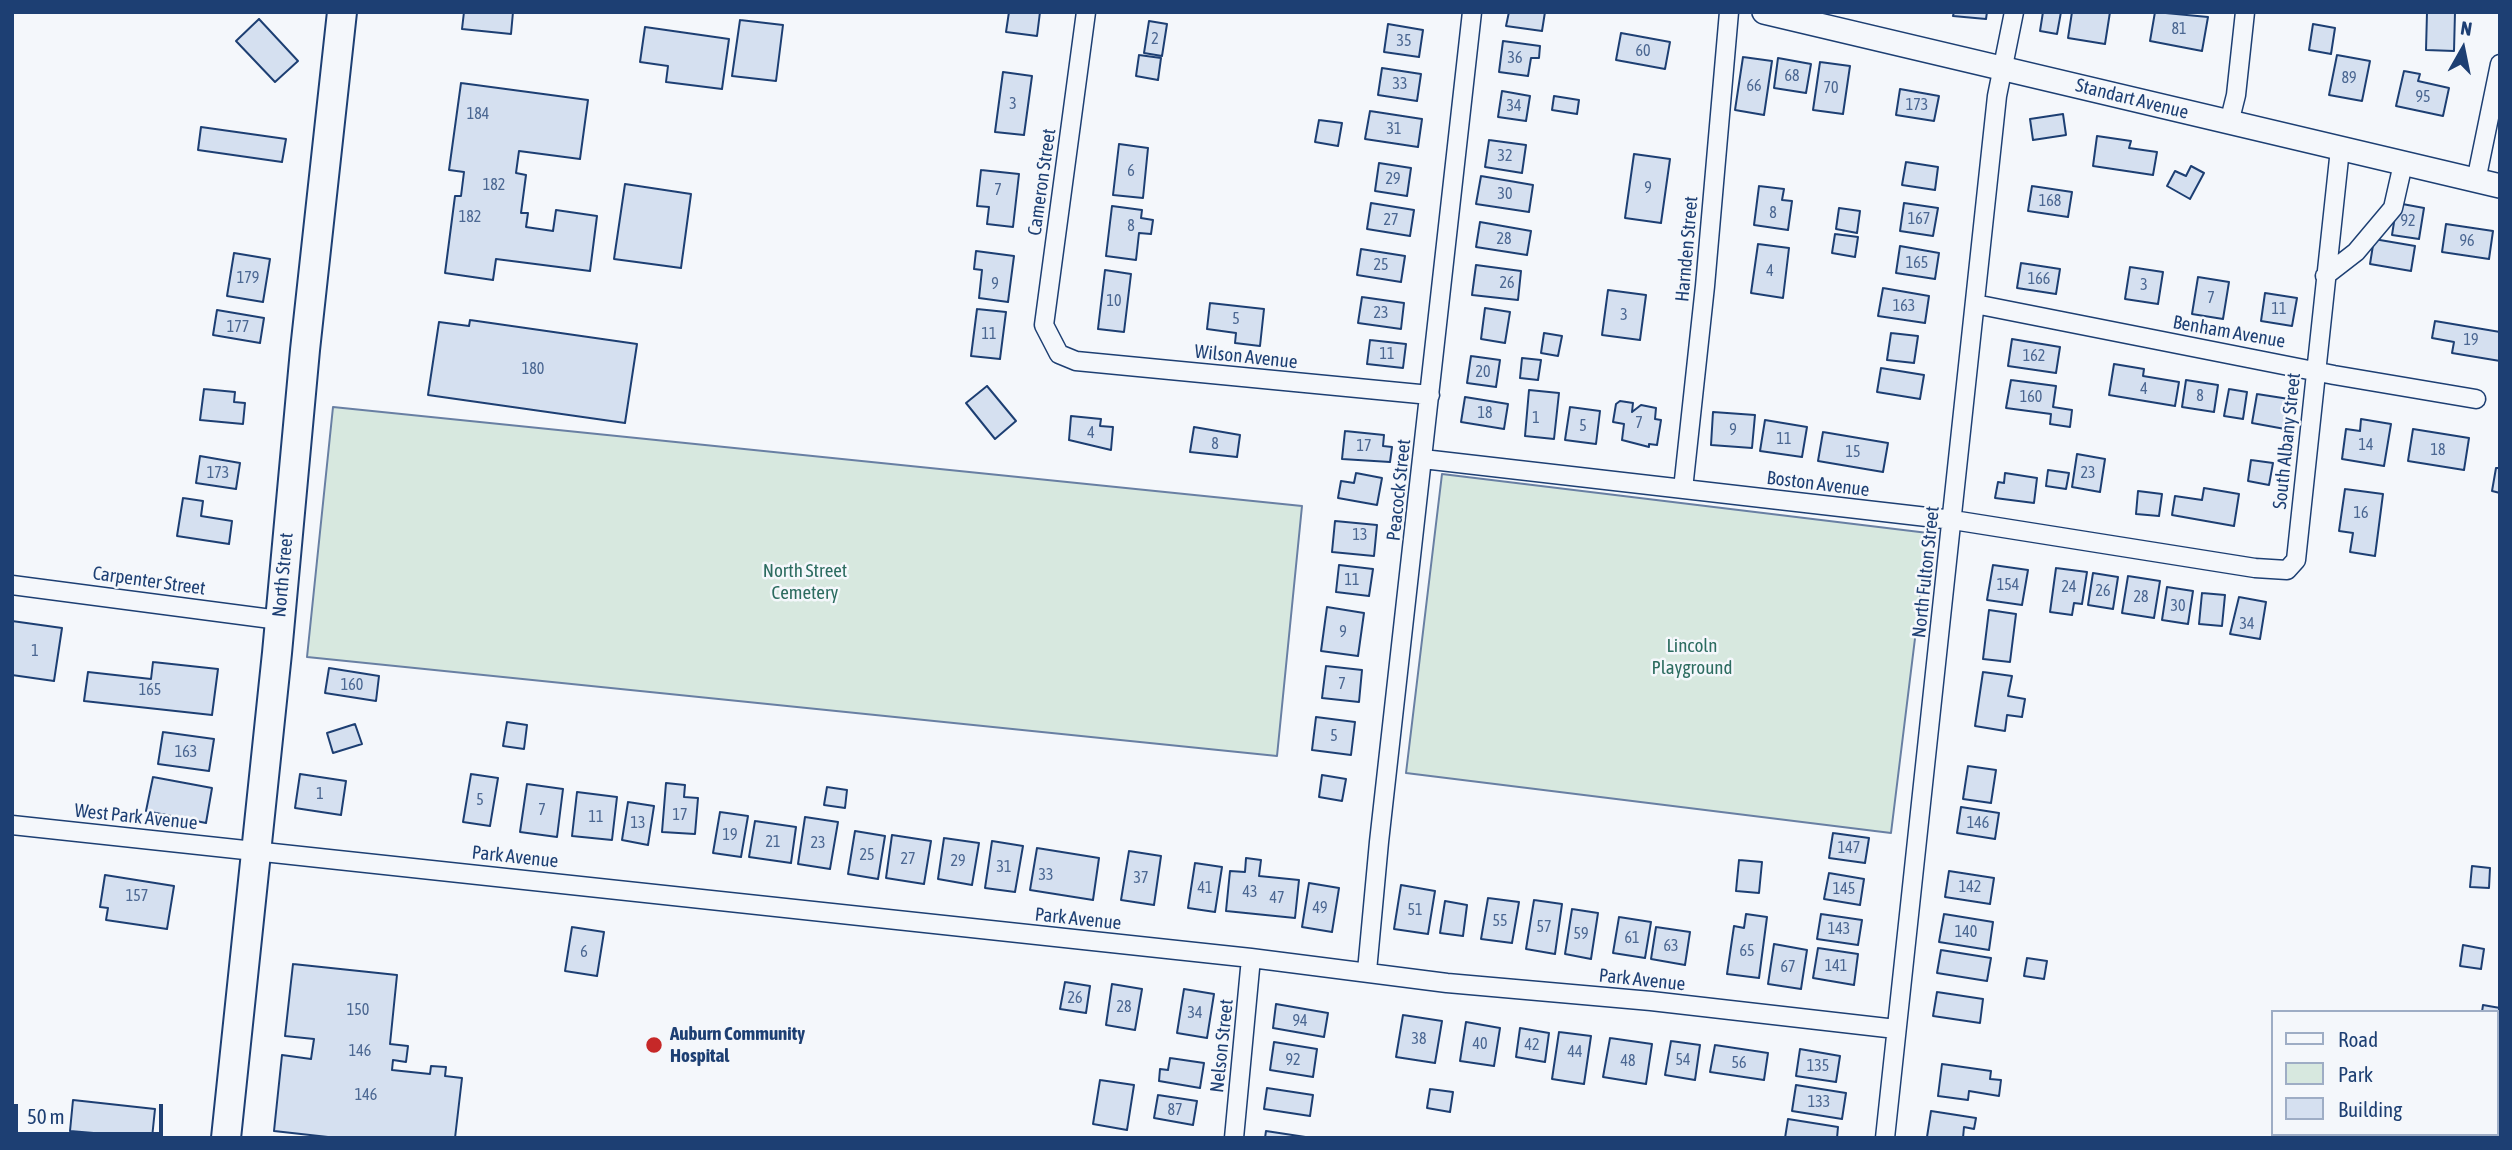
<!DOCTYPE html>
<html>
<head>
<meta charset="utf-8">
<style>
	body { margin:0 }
	#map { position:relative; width:2512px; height:1150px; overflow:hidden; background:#f4f7fb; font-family:"Asap Condensed",sans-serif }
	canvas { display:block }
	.frame { position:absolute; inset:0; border:14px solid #1d3f73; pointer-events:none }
	.legend { position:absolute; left:2271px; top:1010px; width:228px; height:126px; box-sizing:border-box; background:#f4f7fb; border:2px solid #9eadc5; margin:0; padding:9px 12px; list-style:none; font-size:21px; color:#1d3f73 }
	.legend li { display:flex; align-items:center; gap:14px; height:35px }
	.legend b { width:35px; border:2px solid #9eadc5 }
	.north { position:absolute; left:2428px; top:14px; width:70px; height:70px; -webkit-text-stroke:5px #f4f7fb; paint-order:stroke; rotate:9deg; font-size:19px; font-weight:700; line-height:28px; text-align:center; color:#1d3f73 }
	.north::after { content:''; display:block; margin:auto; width:24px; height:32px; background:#1d3f73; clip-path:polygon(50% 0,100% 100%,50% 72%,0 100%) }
	.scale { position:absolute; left:14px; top:1104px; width:149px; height:32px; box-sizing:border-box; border:4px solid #1d3f73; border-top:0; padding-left:9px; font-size:21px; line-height:24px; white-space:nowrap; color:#1d3f73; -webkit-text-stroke:5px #f4f7fb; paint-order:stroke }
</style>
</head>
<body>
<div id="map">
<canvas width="2512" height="1150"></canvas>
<div class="frame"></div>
<ul class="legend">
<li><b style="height:9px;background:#f4f7fb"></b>Road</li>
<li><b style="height:19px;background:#d7e8df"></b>Park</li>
<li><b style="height:19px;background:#d5e0f0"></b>Building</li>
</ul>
<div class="north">N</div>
<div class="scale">50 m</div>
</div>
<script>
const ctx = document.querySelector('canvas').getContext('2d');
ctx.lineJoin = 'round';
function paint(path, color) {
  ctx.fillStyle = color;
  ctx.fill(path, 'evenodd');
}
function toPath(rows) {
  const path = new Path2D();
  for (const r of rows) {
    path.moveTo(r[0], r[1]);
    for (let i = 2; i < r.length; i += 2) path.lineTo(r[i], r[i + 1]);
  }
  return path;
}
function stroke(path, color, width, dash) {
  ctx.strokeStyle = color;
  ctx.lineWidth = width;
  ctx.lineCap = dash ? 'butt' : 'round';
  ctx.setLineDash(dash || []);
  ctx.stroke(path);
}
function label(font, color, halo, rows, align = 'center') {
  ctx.font = font + ' "Asap Condensed",sans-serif';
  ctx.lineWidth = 5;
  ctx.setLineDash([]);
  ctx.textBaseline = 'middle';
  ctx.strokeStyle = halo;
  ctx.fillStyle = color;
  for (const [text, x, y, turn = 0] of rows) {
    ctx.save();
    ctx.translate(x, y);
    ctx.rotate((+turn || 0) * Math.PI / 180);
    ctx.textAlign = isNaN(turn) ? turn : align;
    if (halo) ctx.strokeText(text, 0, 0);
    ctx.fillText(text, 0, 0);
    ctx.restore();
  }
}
const green = toPath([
	[333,407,1302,506,1277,756,307,657,333,407],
	[1442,474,1928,533,1891,833,1406,773,1442,474]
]);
paint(green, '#d7e8df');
stroke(green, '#687fa3', 2);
const building = toPath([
	[464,12,513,12,511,34,462,29,464,12],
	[1009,12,1040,12,1037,36,1006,32,1009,12],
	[1509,12,1545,12,1542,31,1506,26,1509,12],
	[1954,12,1987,12,1986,19,1953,16,1954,12],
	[2043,12,2061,12,2057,34,2040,31,2043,12],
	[2072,12,2110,12,2105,44,2068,38,2072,12],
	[2155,12,2208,17,2202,51,2150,41,2155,12],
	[2427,12,2455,12,2454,51,2426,50,2427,12],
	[259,19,298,61,275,82,236,41,259,19],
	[740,20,783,25,776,81,732,76,740,20],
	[1149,21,1167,24,1162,56,1144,53,1149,21],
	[1388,24,1423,30,1419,57,1384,52,1388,24],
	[2313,24,2335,28,2331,54,2309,50,2313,24],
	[645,27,729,39,722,89,666,82,668,66,640,62,645,27],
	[1621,33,1670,42,1665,69,1616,60,1621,33],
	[1503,41,1540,46,1539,58,1531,58,1528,76,1499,72,1503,41],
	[1139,55,1161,58,1158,80,1136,76,1139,55],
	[2337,55,2370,61,2362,101,2329,95,2337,55],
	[1743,57,1772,61,1764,115,1735,110,1743,57],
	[1778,58,1811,64,1806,93,1774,88,1778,58],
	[1820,62,1850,66,1843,114,1813,110,1820,62],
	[1382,68,1421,74,1417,101,1378,95,1382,68],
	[2404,71,2420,74,2418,81,2449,88,2443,116,2396,106,2404,71],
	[1003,72,1032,76,1024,135,995,132,1003,72],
	[461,83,588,100,580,159,519,151,516,173,526,175,521,213,528,213,526,227,553,231,556,210,597,216,590,271,496,259,493,280,445,273,455,196,461,196,464,172,449,170,461,83],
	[1900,89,1939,96,1934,121,1896,115,1900,89],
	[1502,91,1530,96,1526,121,1498,117,1502,91],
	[1554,96,1579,100,1577,114,1552,110,1554,96],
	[1370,111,1422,119,1418,147,1365,139,1370,111],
	[2063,114,2066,135,2033,140,2030,119,2063,114],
	[1319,120,1342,123,1338,146,1315,142,1319,120],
	[201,127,286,139,282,162,198,150,201,127],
	[2097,136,2131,141,2129,148,2157,152,2153,175,2093,166,2097,136],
	[1489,140,1526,145,1522,173,1485,167,1489,140],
	[1119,144,1148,148,1143,198,1113,195,1119,144],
	[1634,154,1670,159,1661,223,1625,218,1634,154],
	[1906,162,1938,167,1935,190,1902,185,1906,162],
	[1379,163,1411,168,1407,196,1375,191,1379,163],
	[2191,166,2204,173,2190,199,2167,186,2175,171,2186,176,2191,166],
	[981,170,1019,174,1013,227,987,224,989,207,977,206,981,170],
	[1481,176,1533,185,1529,212,1476,204,1481,176],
	[625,184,691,194,681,268,614,259,625,184],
	[1759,186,1784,189,1782,200,1792,201,1788,230,1754,225,1759,186],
	[2032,186,2072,192,2068,217,2028,211,2032,186],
	[1371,203,1414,210,1410,236,1367,229,1371,203],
	[1904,203,1938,208,1933,236,1900,231,1904,203],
	[2397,203,2424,208,2419,239,2392,235,2397,203],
	[1112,206,1142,210,1141,218,1153,220,1151,234,1139,233,1136,260,1106,256,1112,206],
	[1839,208,1860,211,1857,233,1836,229,1839,208],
	[1480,222,1531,231,1527,255,1476,247,1480,222],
	[2446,224,2493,231,2489,259,2442,252,2446,224],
	[1835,234,1858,237,1855,257,1832,253,1835,234],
	[2374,239,2415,246,2411,271,2370,264,2374,239],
	[1758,244,1789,248,1783,298,1751,293,1758,244],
	[1900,246,1939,253,1935,279,1896,273,1900,246],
	[1361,249,1405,256,1401,282,1357,275,1361,249],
	[976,251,1014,256,1008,302,979,298,982,270,974,269,976,251],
	[234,253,270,259,263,302,227,296,234,253],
	[2021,263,2060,269,2056,294,2017,288,2021,263],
	[1476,265,1521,271,1518,300,1472,295,1476,265],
	[2130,267,2163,272,2158,304,2125,299,2130,267],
	[1105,270,1131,274,1124,332,1098,329,1105,270],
	[2198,277,2229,282,2223,319,2192,314,2198,277],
	[1883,288,1929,296,1925,323,1878,316,1883,288],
	[1608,290,1646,295,1640,340,1602,335,1608,290],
	[2265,293,2297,298,2292,326,2261,321,2265,293],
	[1362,297,1404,303,1401,329,1358,323,1362,297],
	[1210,303,1264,309,1260,346,1235,343,1236,333,1207,329,1210,303],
	[1485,308,1510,312,1505,343,1481,339,1485,308],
	[977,309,1006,312,1000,359,971,356,977,309],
	[217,310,264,318,260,343,213,335,217,310],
	[470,320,637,344,625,423,428,395,439,322,469,326,470,320],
	[2435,321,2500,332,2500,361,2452,353,2454,342,2432,338,2435,321],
	[1544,333,1562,336,1558,356,1541,353,1544,333],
	[1891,333,1918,336,1914,363,1887,360,1891,333],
	[2012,339,2060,347,2056,373,2008,366,2012,339],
	[1370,340,1406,344,1403,368,1367,364,1370,340],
	[1471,356,1500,360,1496,387,1467,383,1471,356],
	[1522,358,1541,360,1538,380,1520,378,1522,358],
	[2114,364,2144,369,2143,376,2179,382,2175,406,2109,395,2114,364],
	[1881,368,1924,375,1920,399,1877,392,1881,368],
	[2011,380,2056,386,2053,407,2072,410,2070,427,2050,424,2051,414,2006,408,2011,380],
	[2186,380,2218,385,2214,412,2182,407,2186,380],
	[987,386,1016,421,995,439,966,403,987,386],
	[204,389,235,392,234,402,245,403,243,424,200,420,204,389],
	[2229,389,2247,392,2243,419,2224,416,2229,389],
	[1529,390,1559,393,1554,439,1525,436,1529,390],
	[2257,394,2289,399,2285,429,2252,423,2257,394],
	[1465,397,1508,404,1504,429,1461,422,1465,397],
	[1620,401,1633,403,1632,412,1641,405,1656,408,1655,419,1661,420,1657,445,1649,444,1649,447,1622,440,1624,424,1613,422,1616,404,1620,401],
	[1570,407,1600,411,1596,444,1565,440,1570,407],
	[1713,412,1755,415,1752,448,1711,445,1713,412],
	[1071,416,1101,419,1100,426,1113,427,1111,450,1069,440,1071,416],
	[2361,419,2391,424,2384,466,2342,459,2346,429,2360,431,2361,419],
	[1765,420,1807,427,1802,457,1760,451,1765,420],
	[1194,427,1240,435,1237,457,1190,452,1194,427],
	[2413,429,2469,438,2464,470,2408,461,2413,429],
	[1345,431,1384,435,1383,446,1392,447,1390,462,1342,459,1345,431],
	[1823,432,1888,443,1883,472,1818,461,1823,432],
	[2077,454,2105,459,2100,492,2072,487,2077,454],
	[200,456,240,463,236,489,196,483,200,456],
	[2251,460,2273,463,2269,485,2248,481,2251,460],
	[2496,468,2500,468,2500,493,2492,491,2496,468],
	[2048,470,2069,473,2066,489,2046,486,2048,470],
	[1356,473,1382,478,1377,505,1338,498,1341,481,1354,483,1356,473],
	[2005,473,2037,478,2034,503,1995,498,1998,482,2004,483,2005,473],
	[2204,488,2239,494,2234,526,2172,515,2175,496,2202,500,2204,488],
	[2345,489,2383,494,2375,556,2350,552,2353,533,2339,531,2345,489],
	[2138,491,2162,494,2159,516,2136,514,2138,491],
	[183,498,203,501,201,516,232,521,229,544,177,536,183,498],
	[1335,521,1377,525,1374,556,1332,552,1335,521],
	[1339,565,1373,569,1369,596,1336,592,1339,565],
	[1993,565,2028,570,2022,605,1987,600,1993,565],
	[2056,568,2087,572,2082,604,2074,603,2072,615,2050,612,2056,568],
	[2093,573,2118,577,2113,609,2088,605,2093,573],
	[2128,576,2160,581,2154,618,2122,613,2128,576],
	[2167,587,2193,591,2188,624,2162,620,2167,587],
	[2202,593,2225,595,2222,626,2199,624,2202,593],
	[2239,597,2266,602,2260,639,2230,634,2239,597],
	[1327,607,1364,613,1358,656,1321,651,1327,607],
	[1989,610,2016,614,2010,662,1983,659,1989,610],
	[12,621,62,628,54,681,12,675,12,621],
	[153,662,218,669,212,715,84,701,88,672,151,679,153,662],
	[1326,666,1362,670,1359,702,1322,698,1326,666],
	[329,668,379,676,376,701,325,693,329,668],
	[1983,672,2012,676,2008,696,2025,699,2022,717,2007,715,2005,731,1975,726,1983,672],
	[1316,717,1355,722,1351,755,1312,750,1316,717],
	[507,722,527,725,524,749,503,746,507,722],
	[355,724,362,744,333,753,327,733,355,724],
	[163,732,214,739,209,771,158,764,163,732],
	[1968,766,1996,770,1991,803,1963,799,1968,766],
	[300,774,346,781,341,815,295,808,300,774],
	[471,774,498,778,490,826,463,822,471,774],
	[1322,775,1346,779,1342,801,1319,797,1322,775],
	[153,777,212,788,206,823,146,811,153,777],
	[666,783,685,785,684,797,698,798,695,834,662,832,666,783],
	[527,784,563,789,557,837,520,832,527,784],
	[827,787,847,790,845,808,824,805,827,787],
	[577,792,617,797,612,840,572,836,577,792],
	[628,802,654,806,648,845,622,840,628,802],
	[1961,807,1999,813,1995,839,1957,833,1961,807],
	[720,812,748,816,741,857,713,853,720,812],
	[805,817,838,822,830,869,798,864,805,817],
	[755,821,796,827,791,863,749,857,755,821],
	[855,831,885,836,878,879,848,874,855,831],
	[1833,833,1869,838,1865,863,1829,858,1833,833],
	[892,835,931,841,924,884,886,878,892,835],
	[944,838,979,843,972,885,938,879,944,838],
	[992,841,1023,846,1015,892,985,888,992,841],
	[1037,848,1099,858,1093,900,1030,890,1037,848],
	[1129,851,1161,856,1154,905,1121,900,1129,851],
	[1246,858,1261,860,1259,876,1299,880,1295,918,1226,911,1230,871,1245,872,1246,858],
	[1739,860,1762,862,1759,893,1736,891,1739,860],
	[1195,863,1222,867,1215,912,1188,908,1195,863],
	[2472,866,2490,868,2489,888,2470,887,2472,866],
	[1949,871,1994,878,1990,904,1945,897,1949,871],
	[1829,873,1864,879,1860,905,1824,899,1829,873],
	[105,875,174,886,167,929,106,920,108,908,100,907,105,875],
	[1309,883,1339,888,1332,932,1302,927,1309,883],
	[1401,885,1435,891,1428,934,1394,929,1401,885],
	[1488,898,1519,902,1512,943,1481,939,1488,898],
	[1534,900,1562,904,1555,954,1526,949,1534,900],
	[1445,901,1467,905,1463,936,1440,933,1445,901],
	[1572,909,1598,913,1591,959,1565,954,1572,909],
	[1746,914,1767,917,1759,978,1727,974,1734,926,1744,928,1746,914],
	[1821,914,1862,920,1858,945,1817,939,1821,914],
	[1944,914,1993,922,1989,950,1939,942,1944,914],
	[1619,917,1651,922,1645,958,1613,953,1619,917],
	[572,927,604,932,597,976,565,971,572,927],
	[1656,927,1690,932,1685,965,1651,959,1656,927],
	[1774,944,1807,950,1801,989,1768,984,1774,944],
	[2463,945,2484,949,2481,969,2460,966,2463,945],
	[1818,948,1858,954,1854,985,1813,978,1818,948],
	[1941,950,1991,958,1987,981,1937,973,1941,950],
	[2027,958,2047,961,2044,979,2024,976,2027,958],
	[293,964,397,975,390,1044,408,1046,406,1062,393,1060,392,1070,430,1074,431,1066,446,1067,445,1076,462,1078,455,1138,337,1138,274,1131,282,1055,311,1059,314,1039,285,1036,293,964],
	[1065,982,1090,986,1086,1013,1060,1009,1065,982],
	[1112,984,1142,989,1135,1030,1106,1025,1112,984],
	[1184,989,1214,994,1207,1038,1177,1033,1184,989],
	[1937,992,1983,999,1980,1023,1933,1016,1937,992],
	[1276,1004,1328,1013,1324,1037,1273,1028,1276,1004],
	[2483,1005,2500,1008,2500,1056,2496,1056,2496,1012,2482,1012,2483,1005],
	[1403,1015,1442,1021,1435,1063,1396,1057,1403,1015],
	[1466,1022,1500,1028,1494,1066,1460,1061,1466,1022],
	[1520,1028,1549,1033,1545,1062,1516,1057,1520,1028],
	[1559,1032,1591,1036,1584,1084,1552,1079,1559,1032],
	[1610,1038,1652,1044,1646,1084,1603,1077,1610,1038],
	[1671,1041,1700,1045,1695,1080,1665,1075,1671,1041],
	[1274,1042,1317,1049,1313,1077,1270,1070,1274,1042],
	[1715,1045,1768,1053,1764,1080,1710,1072,1715,1045],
	[1800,1049,1840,1056,1836,1082,1796,1076,1800,1049],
	[1170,1058,1204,1063,1200,1088,1159,1081,1160,1069,1168,1070,1170,1058],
	[1942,1064,1991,1071,1990,1079,2001,1080,1999,1096,1969,1091,1968,1100,1938,1096,1942,1064],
	[1100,1080,1134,1085,1127,1130,1093,1124,1100,1080],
	[1796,1085,1846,1093,1842,1119,1792,1111,1796,1085],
	[1267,1088,1313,1095,1310,1116,1264,1109,1267,1088],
	[1430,1089,1453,1092,1450,1112,1427,1108,1430,1089],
	[1158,1095,1197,1101,1193,1125,1154,1118,1158,1095],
	[73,1100,155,1109,152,1138,70,1131,73,1100],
	[1931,1111,1976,1118,1974,1129,1964,1127,1963,1138,1927,1137,1931,1111],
	[1788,1119,1838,1127,1837,1138,1785,1138,1788,1119],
	[1266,1131,1312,1138,1265,1138,1266,1131]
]);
paint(building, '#d5e0f0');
stroke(building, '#1d3f73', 2);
const minor = toPath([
	[1086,12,1044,325,1059,354,1076,361,1430,395],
	[2229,123,2236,95,2245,12],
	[2476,181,2500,64],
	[2325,276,2356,252,2393,208,2403,164],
	[1975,304,2334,375,2476,399],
	[1423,459,1953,520,2255,568,2287,570,2296,560,2340,149],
	[1683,489,1705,286,1729,12],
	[12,585,279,620],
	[12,825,1251,958,1447,983,1651,1001,1896,1029],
	[1367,971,1379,842,1472,12],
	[1234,1138,1251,958],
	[1885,1138,1997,96,2014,12]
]);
const tertiary = toPath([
	[1764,12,2500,186]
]);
const primary = toPath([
	[226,1138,277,653,305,350,342,12]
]);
stroke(minor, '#1d3f73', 21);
stroke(tertiary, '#1d3f73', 26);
stroke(primary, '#1d3f73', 32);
stroke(minor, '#f4f7fb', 18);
stroke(tertiary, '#f4f7fb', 23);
stroke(primary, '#f4f7fb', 28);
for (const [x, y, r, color] of [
	[654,1045,9,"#c62828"]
]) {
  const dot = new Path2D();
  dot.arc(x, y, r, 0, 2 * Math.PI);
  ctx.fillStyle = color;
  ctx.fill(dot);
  stroke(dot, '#f4f7fb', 2.5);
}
label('16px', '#4b6792', null, [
	["81",2179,29],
	["2",1155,39],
	["35",1404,41],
	["60",1643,51],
	["36",1515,58],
	["68",1792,76],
	["89",2349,78],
	["33",1400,84],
	["66",1754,86],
	["70",1831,88],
	["95",2423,97],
	["3",1013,104],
	["173",1917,105],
	["34",1514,106],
	["184",478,114],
	["31",1394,129],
	["32",1505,156],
	["6",1131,171],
	["29",1393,179],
	["182",494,185],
	["9",1648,188],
	["7",998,190],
	["30",1505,194],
	["168",2050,201],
	["8",1773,213],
	["182",470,217],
	["167",1919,219],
	["27",1391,220],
	["92",2408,221],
	["8",1131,226],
	["28",1504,239],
	["96",2467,241],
	["165",1917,263],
	["25",1381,265],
	["4",1770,271],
	["179",248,278],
	["166",2039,279],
	["26",1507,283],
	["9",995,284],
	["3",2144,285],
	["7",2211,298],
	["10",1114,301],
	["163",1904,306],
	["11",2279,309],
	["23",1381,313],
	["3",1624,315],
	["5",1236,319],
	["177",238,327],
	["11",989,334],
	["19",2471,340],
	["11",1387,354],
	["162",2034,356],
	["180",533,369],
	["20",1483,372],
	["4",2144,389],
	["8",2200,396],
	["160",2031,397],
	["18",1485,413],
	["1",1536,418],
	["7",1639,423],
	["5",1583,426],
	["9",1733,430],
	["4",1091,433],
	["11",1784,439],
	["8",1215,444],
	["14",2366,445],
	["17",1364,446],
	["18",2438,450],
	["15",1853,452],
	["173",218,473],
	["23",2088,473],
	["16",2361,513],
	["13",1360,535],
	["11",1352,580],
	["154",2008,585],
	["24",2069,587],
	["26",2103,591],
	["28",2141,597],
	["30",2178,606],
	["34",2247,624],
	["9",1343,632],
	["1",35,651],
	["7",1342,684],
	["160",352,685],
	["165",150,690],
	["5",1334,736],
	["163",186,752],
	["1",320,794],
	["5",480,800],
	["7",542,810],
	["17",680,815],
	["11",596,817],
	["13",638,823],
	["146",1978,823],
	["19",730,835],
	["21",773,842],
	["23",818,843],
	["147",1849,848],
	["25",867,855],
	["27",908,859],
	["29",958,861],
	["31",1004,867],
	["33",1046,875],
	["37",1141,878],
	["142",1970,887],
	["41",1205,888],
	["145",1844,889],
	["43",1250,892],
	["157",137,896],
	["47",1277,898],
	["49",1320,908],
	["51",1415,910],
	["55",1500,921],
	["57",1544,927],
	["143",1839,929],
	["140",1966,932],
	["59",1581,934],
	["61",1632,938],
	["63",1671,946],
	["65",1747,951],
	["6",584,952],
	["141",1836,966],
	["67",1788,967],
	["26",1075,998],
	["28",1124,1007],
	["150",358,1010],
	["34",1195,1013],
	["94",1300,1021],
	["38",1419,1039],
	["40",1480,1044],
	["42",1532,1045],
	["146",360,1051],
	["44",1575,1052],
	["92",1293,1060],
	["54",1683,1060],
	["48",1628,1061],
	["56",1739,1063],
	["135",1818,1066],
	["146",366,1095],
	["133",1819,1102],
	["87",1175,1110]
]);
label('19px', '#1d3f73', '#f4f7fb', [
	["Standart Avenue",2132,99,14],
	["Cameron Street",1042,182,-82],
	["Harnden Street",1687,249,-85],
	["Benham Avenue",2229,332,10],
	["Wilson Avenue",1246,357,6],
	["South Albany Street",2287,441,-84],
	["Boston Avenue",1818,484,7],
	["Peacock Street",1399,490,-84],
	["North Fulton Street",1926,572,-84],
	["North Street",283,575,-85],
	["Carpenter Street",149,581,8],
	["West Park Avenue",136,817,6],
	["Park Avenue",515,857,6],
	["Park Avenue",1078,919,6],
	["Park Avenue",1642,980,6],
	["Nelson Street",1222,1046,-84]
]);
label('19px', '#2c6c60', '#f4f7fb', [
	["North Street",805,571],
	["Cemetery",805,593],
	["Lincoln",1692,646],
	["Playground",1692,668]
]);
label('bold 19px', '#1d3f73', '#f4f7fb', [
	["Auburn Community",670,1034],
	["Hospital",670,1056]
], 'left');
</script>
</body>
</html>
